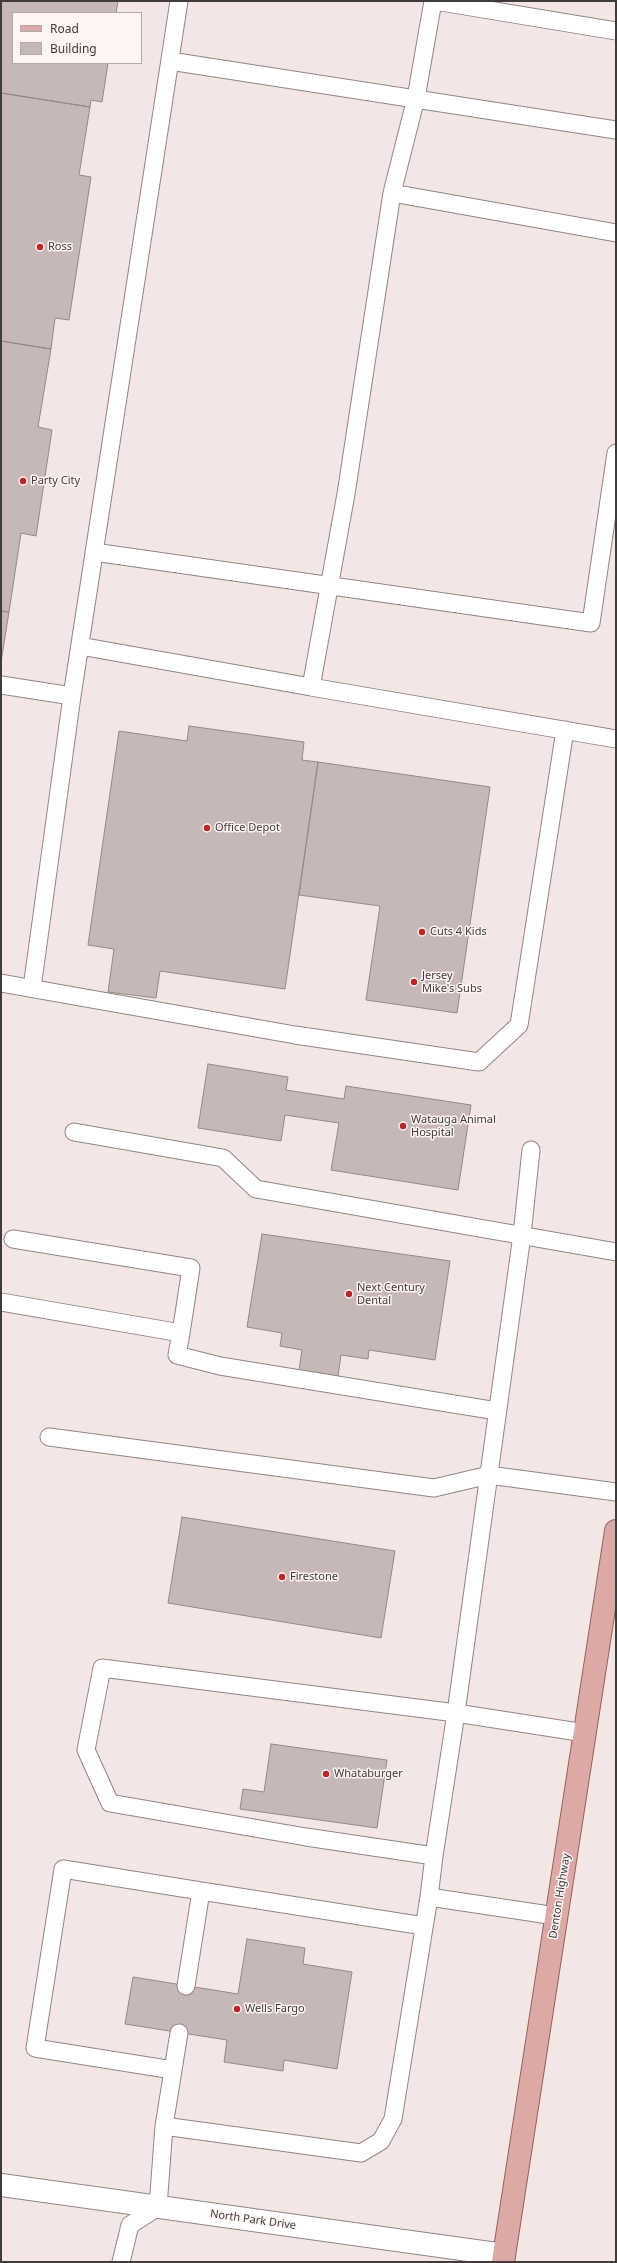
<!DOCTYPE html>
<html>
<head>
<meta charset="utf-8">
<style>
	body { margin:0 }
	#map { position:relative; width:617px; height:2263px; overflow:hidden; background:#f4e6e4; font-family:"Noto Sans",sans-serif }
	canvas { display:block }
	.frame { position:absolute; inset:0; border:2px solid #413b3b; pointer-events:none }
	.legend { position:absolute; left:12px; top:12px; width:130px; height:52px; box-sizing:border-box; background:#fdf4f3; border:1px solid #b2aaa9; margin:0; padding:5px 7px; list-style:none; font-size:12px; color:#413b3b }
	.legend li { display:flex; align-items:center; gap:8px; height:20px }
	.legend b { width:20px; border:1px solid #b2aaa9 }
</style>
</head>
<body>
<div id="map">
<canvas width="617" height="2263"></canvas>
<div class="frame"></div>
<ul class="legend">
<li><b style="height:5px;background:#dbaaa6"></b>Road</li>
<li><b style="height:11px;background:#c6b8b6"></b>Building</li>
</ul>
</div>
<script>
const ctx = document.querySelector('canvas').getContext('2d');
ctx.lineJoin = 'round';
function paint(path, color) {
  ctx.fillStyle = color;
  ctx.fill(path, 'evenodd');
}
function toPath(rows) {
  const path = new Path2D();
  for (const r of rows) {
    path.moveTo(r[0], r[1]);
    for (let i = 2; i < r.length; i += 2) path.lineTo(r[i], r[i + 1]);
  }
  return path;
}
function stroke(path, color, width, dash) {
  ctx.strokeStyle = color;
  ctx.lineWidth = width;
  ctx.lineCap = dash ? 'butt' : 'round';
  ctx.setLineDash(dash || []);
  ctx.stroke(path);
}
function label(font, color, halo, rows, align = 'center') {
  ctx.font = font + ' "Noto Sans",sans-serif';
  ctx.lineWidth = 3;
  ctx.setLineDash([]);
  ctx.textBaseline = 'middle';
  ctx.strokeStyle = halo;
  ctx.fillStyle = color;
  for (const [text, x, y, turn = 0] of rows) {
    ctx.save();
    ctx.translate(x, y);
    ctx.rotate((+turn || 0) * Math.PI / 180);
    ctx.textAlign = isNaN(turn) ? turn : align;
    if (halo) ctx.strokeText(text, 0, 0);
    ctx.fillText(text, 0, 0);
    ctx.restore();
  }
}
const building = toPath([
	[1,1,118,1,116,13,13,13,13,63,108,63,102,102,91,100,90,107,1,93,1,1],
	[1,93,90,107,79,175,91,177,69,320,55,318,51,349,1,341,1,93],
	[1,341,51,349,38,427,52,430,36,536,21,533,9,612,1,611,1,341],
	[1,611,9,612,1,662,1,611],
	[189,726,304,742,302,760,318,762,285,989,160,971,156,998,108,992,114,949,88,945,119,731,187,741,189,726],
	[318,762,490,787,457,1013,366,1000,380,906,299,895,318,762],
	[208,1064,288,1077,286,1090,344,1099,346,1086,471,1105,458,1190,331,1170,339,1123,285,1115,281,1141,198,1128,208,1064],
	[262,1234,450,1261,435,1360,369,1350,368,1359,341,1355,338,1376,299,1370,302,1350,280,1346,282,1333,247,1327,262,1234],
	[182,1517,395,1551,381,1638,168,1603,182,1517],
	[271,1744,387,1760,377,1828,240,1809,243,1789,264,1792,271,1744],
	[247,1939,305,1948,303,1964,352,1972,337,2069,284,2060,283,2071,224,2062,227,2040,125,2024,133,1977,238,1994,247,1939]
]);
paint(building, '#c6b8b6');
stroke(building, '#958886', 1);
const service = toPath([
	[435,1,616,31],
	[170,61,616,130],
	[392,193,616,233],
	[94,552,591,623,616,453],
	[80,646,311,687,346,494,392,193,416,98,433,1],
	[1,685,72,696,179,1],
	[311,687,616,739],
	[1,983,295,1035,479,1062,519,1025,565,730],
	[32,988,72,696],
	[74,1132,223,1158,256,1189,616,1252],
	[13,1239,191,1268,181,1333],
	[1,1302,181,1333,177,1355,220,1366,497,1411],
	[49,1437,434,1488,489,1475,616,1492],
	[434,1856,456,1713,522,1235,531,1150],
	[556,1916,429,1897,434,1856,306,1837,110,1803,86,1750,102,1668,456,1713,585,1733],
	[186,1986,201,1891,424,1926],
	[173,2070,35,2048,63,1869,201,1891],
	[164,2126,179,2033],
	[121,2262,130,2225,158,2207,164,2126,361,2153,381,2141,393,2119,429,1897]
]);
const tertiary = toPath([
	[1,2185,504,2255]
]);
const primary = toPath([
	[503,2262,616,1531]
]);
stroke(service, '#928583', 19);
stroke(tertiary, '#928583', 24);
stroke(primary, '#965f5a', 24);
stroke(service, '#fff', 17);
stroke(tertiary, '#fff', 22);
stroke(primary, '#dbaaa6', 22);
for (const [x, y, r, color] of [
	[40,247,4,"#b82829"],
	[23,481,4,"#b82829"],
	[207,828,4,"#b82829"],
	[422,932,4,"#b82829"],
	[414,982,4,"#b82829"],
	[403,1126,4,"#b82829"],
	[349,1294,4,"#b82829"],
	[282,1577,4,"#b82829"],
	[326,1774,4,"#b82829"],
	[237,2009,4,"#b82829"]
]) {
  const dot = new Path2D();
  dot.arc(x, y, r, 0, 2 * Math.PI);
  ctx.fillStyle = color;
  ctx.fill(dot);
  stroke(dot, '#fdf4f3', 1.5);
}
label('11px', '#413b3b', '#fdf4f3', [
	["Ross",48,247],
	["Party City",31,481],
	["Office Depot",215,828],
	["Cuts 4 Kids",430,932],
	["Jersey",422,976],
	["Mike's Subs",422,989],
	["Watauga Animal",411,1120],
	["Hospital",411,1133],
	["Next Century",357,1288],
	["Dental",357,1301],
	["Firestone",290,1577],
	["Whataburger",334,1774],
	["Wells Fargo",245,2009]
], 'left');
label('11px', '#413b3b', '#fdf4f3', [
	["Denton Highway",560,1896,-81],
	["North Park Drive",253,2220,8]
]);
</script>
</body>
</html>
